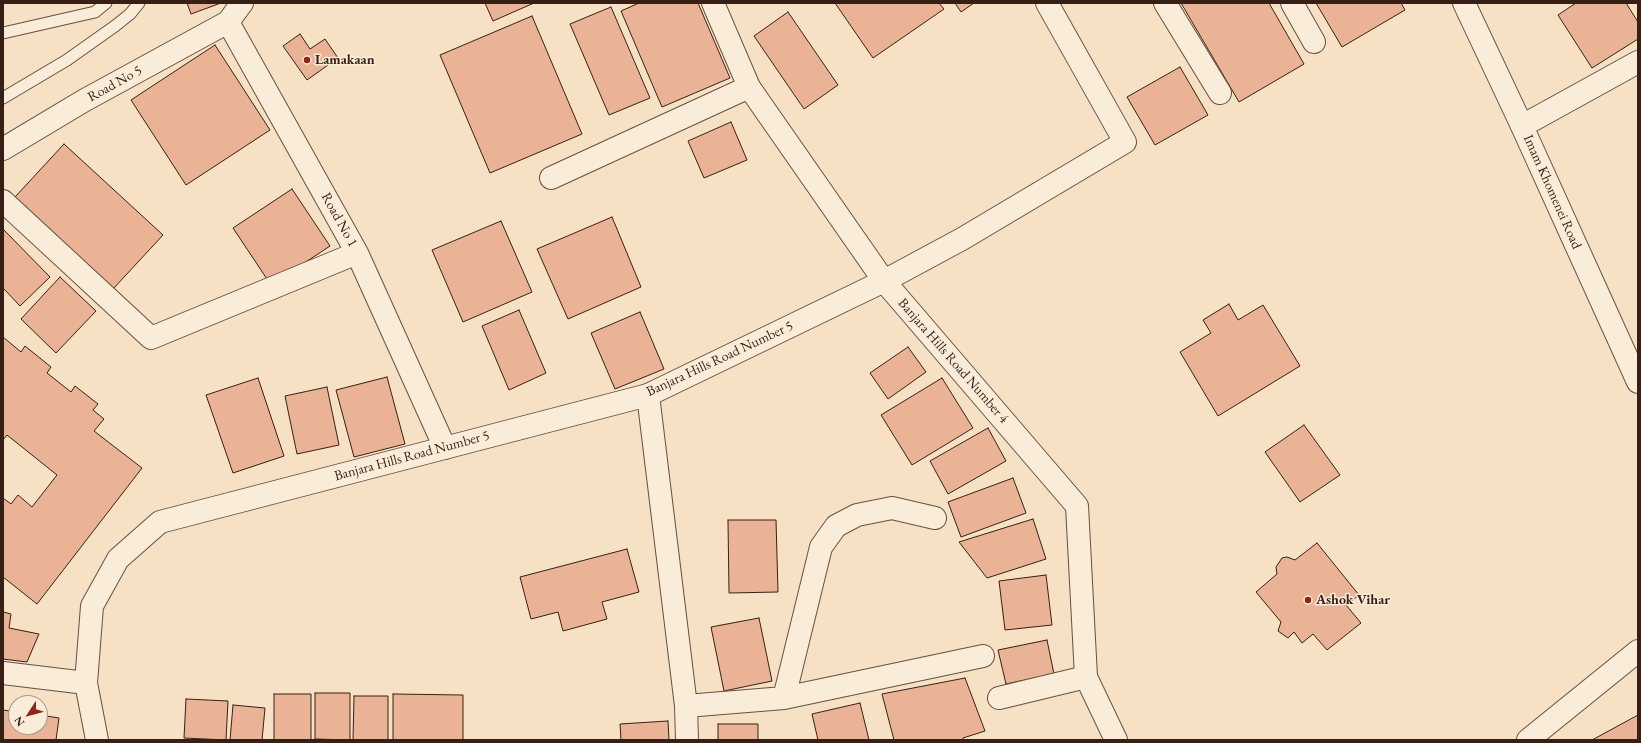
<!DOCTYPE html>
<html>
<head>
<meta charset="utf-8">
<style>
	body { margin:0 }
	#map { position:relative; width:1641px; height:743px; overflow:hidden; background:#f6e1c5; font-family:"EB Garamond",serif }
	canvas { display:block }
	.frame { position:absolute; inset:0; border:4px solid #381f15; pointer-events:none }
	.north { position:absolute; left:8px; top:695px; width:40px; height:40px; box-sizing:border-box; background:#f9ecd9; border:1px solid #ac9a8b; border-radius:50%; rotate:234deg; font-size:11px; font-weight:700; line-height:16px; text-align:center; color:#381f15 }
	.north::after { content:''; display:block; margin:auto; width:14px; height:18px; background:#8f2418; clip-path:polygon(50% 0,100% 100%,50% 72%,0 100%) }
</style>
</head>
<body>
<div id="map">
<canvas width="1641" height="743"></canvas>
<div class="frame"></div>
<div class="north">N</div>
</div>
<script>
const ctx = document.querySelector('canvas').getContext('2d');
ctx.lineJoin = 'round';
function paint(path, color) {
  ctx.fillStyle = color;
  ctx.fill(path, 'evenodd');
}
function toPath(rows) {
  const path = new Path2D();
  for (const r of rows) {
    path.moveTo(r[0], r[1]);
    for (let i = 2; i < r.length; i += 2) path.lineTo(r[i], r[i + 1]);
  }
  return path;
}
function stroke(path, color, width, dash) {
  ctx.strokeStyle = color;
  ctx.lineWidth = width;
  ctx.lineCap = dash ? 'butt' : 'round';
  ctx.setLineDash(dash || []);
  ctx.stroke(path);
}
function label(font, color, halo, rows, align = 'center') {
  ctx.font = font + ' "EB Garamond",serif';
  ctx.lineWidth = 3;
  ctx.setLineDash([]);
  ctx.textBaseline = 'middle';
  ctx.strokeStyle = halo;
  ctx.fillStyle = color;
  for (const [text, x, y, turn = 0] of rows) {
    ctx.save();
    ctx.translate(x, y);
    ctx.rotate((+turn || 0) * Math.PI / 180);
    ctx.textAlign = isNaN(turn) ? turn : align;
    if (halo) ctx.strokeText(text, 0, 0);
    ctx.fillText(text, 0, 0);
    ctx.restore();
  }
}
const building = toPath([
	[187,3,221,3,191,14,187,3],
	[485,3,534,3,493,21,485,3],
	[639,3,698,3,730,78,662,107,621,11,639,3],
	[835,3,939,3,944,9,873,58,835,3],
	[955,3,974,3,961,12,955,3],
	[1181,3,1269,3,1304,64,1239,102,1181,3],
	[1316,3,1401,3,1405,10,1342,47,1316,3],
	[1576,3,1626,3,1638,22,1638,39,1592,68,1558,15,1576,3],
	[611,7,650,98,609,115,570,24,611,7],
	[788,12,838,85,804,109,754,36,788,12],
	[532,16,582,134,490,173,440,55,532,16],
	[300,34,310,49,325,39,338,58,307,80,283,46,300,34],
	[215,45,270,130,186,185,131,100,215,45],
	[1180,67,1208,115,1155,145,1127,97,1180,67],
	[731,122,747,160,704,178,688,141,731,122],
	[64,144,163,235,113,289,15,197,64,144],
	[292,189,330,246,271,285,233,228,292,189],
	[612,217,641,287,568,319,537,249,612,217],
	[501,221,532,292,463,322,432,250,501,221],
	[3,229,50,277,20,306,3,288,3,229],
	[60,277,96,311,56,353,21,319,60,277],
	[1229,304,1238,320,1263,305,1300,366,1218,416,1180,352,1211,333,1203,320,1229,304],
	[519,310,546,373,509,390,482,326,519,310],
	[640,312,664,369,615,389,591,333,640,312],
	[3,337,21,352,25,346,51,367,47,373,71,392,75,386,98,404,93,410,104,419,94,431,142,468,37,604,3,577,3,498,11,504,18,495,32,507,57,475,7,435,3,440,3,337],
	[908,347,926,372,888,399,870,373,908,347],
	[387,377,405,444,354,457,336,390,387,377],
	[258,378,284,456,233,473,206,395,258,378],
	[942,378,973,428,912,465,881,415,942,378],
	[327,387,339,445,297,454,285,396,327,387],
	[1304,425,1340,475,1300,502,1265,452,1304,425],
	[988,428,1006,461,948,494,930,461,988,428],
	[1013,478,1026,513,961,537,948,502,1013,478],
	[1033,519,1046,559,987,578,959,542,1033,519],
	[728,520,776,520,778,592,729,593,728,520],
	[1317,543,1359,595,1346,605,1361,623,1327,650,1313,634,1302,643,1294,632,1288,638,1278,631,1281,622,1256,592,1277,574,1276,567,1282,558,1287,557,1295,560,1317,543],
	[627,549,639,592,602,602,607,619,563,631,558,612,531,619,520,577,627,549],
	[1046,575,1052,625,1005,630,999,581,1046,575],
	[3,612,11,614,9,628,39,634,27,662,3,659,3,612],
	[759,618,772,681,724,691,711,627,759,618],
	[1047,640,1054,674,1006,684,998,650,1047,640],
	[965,678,985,731,963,738,963,740,894,740,882,694,965,678],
	[315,693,350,693,350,740,315,739,315,693],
	[274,694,311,694,311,740,274,740,274,694],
	[393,694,463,695,463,740,393,740,393,694],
	[354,696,388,696,388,740,353,740,354,696],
	[186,699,228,701,226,740,184,738,186,699],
	[860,703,869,740,818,740,812,714,860,703],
	[233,705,265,708,262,740,230,740,233,705],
	[3,710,16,712,16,727,40,727,40,715,59,718,56,740,3,740,3,710],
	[1638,715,1638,740,1592,740,1638,715],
	[668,721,669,740,621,740,620,724,668,721],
	[718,724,758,724,758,740,718,740,718,724]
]);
paint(building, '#eab395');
stroke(building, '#381f15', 1);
const service = toPath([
	[3,33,95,12,106,3],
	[3,98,67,60,115,26,130,14,139,3]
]);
const minor = toPath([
	[242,3,228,22,357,253,445,448],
	[1165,3,1220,93],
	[1292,3,1314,42],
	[1522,126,1638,62],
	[3,149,85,100,228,22],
	[551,178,749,87],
	[3,201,151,338,357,253],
	[884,281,962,239,1125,142,1047,3],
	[648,395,686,706,687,740],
	[3,673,86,683],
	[784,698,983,656],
	[999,698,1086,677],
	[686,706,784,698,821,547,836,526,857,515,892,508,935,518],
	[1528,740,1638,651]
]);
const tertiary = toPath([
	[713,3,749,87,884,281,1077,506,1086,677,1116,740],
	[1464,3,1522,126,1638,382],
	[97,740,86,683,92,606,118,559,160,522,648,395,884,281]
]);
stroke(service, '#685041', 13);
stroke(minor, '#685041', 24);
stroke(tertiary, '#685041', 24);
stroke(service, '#f9ecd9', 11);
stroke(minor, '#f9ecd9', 22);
stroke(tertiary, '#f9ecd9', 22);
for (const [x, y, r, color] of [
	[307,60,4,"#8f2418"],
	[1308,600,4,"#8f2418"]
]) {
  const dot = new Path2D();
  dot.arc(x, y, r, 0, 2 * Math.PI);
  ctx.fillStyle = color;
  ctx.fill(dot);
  stroke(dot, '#f9ecd9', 1.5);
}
label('bold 14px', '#381f15', '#f9ecd9', [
	["Lamakaan",315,60],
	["Ashok Vihar",1316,600]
], 'left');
label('14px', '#381f15', '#f9ecd9', [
	["Road No 5",115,84,-29],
	["Imam Khomenei Road",1552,192,66],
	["Road No 1",339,220,61],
	["Banjara Hills Road Number 5",720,359,-25],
	["Banjara Hills Road Number 4",953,361,49],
	["Banjara Hills Road Number 5",412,456,-15]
]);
</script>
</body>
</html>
